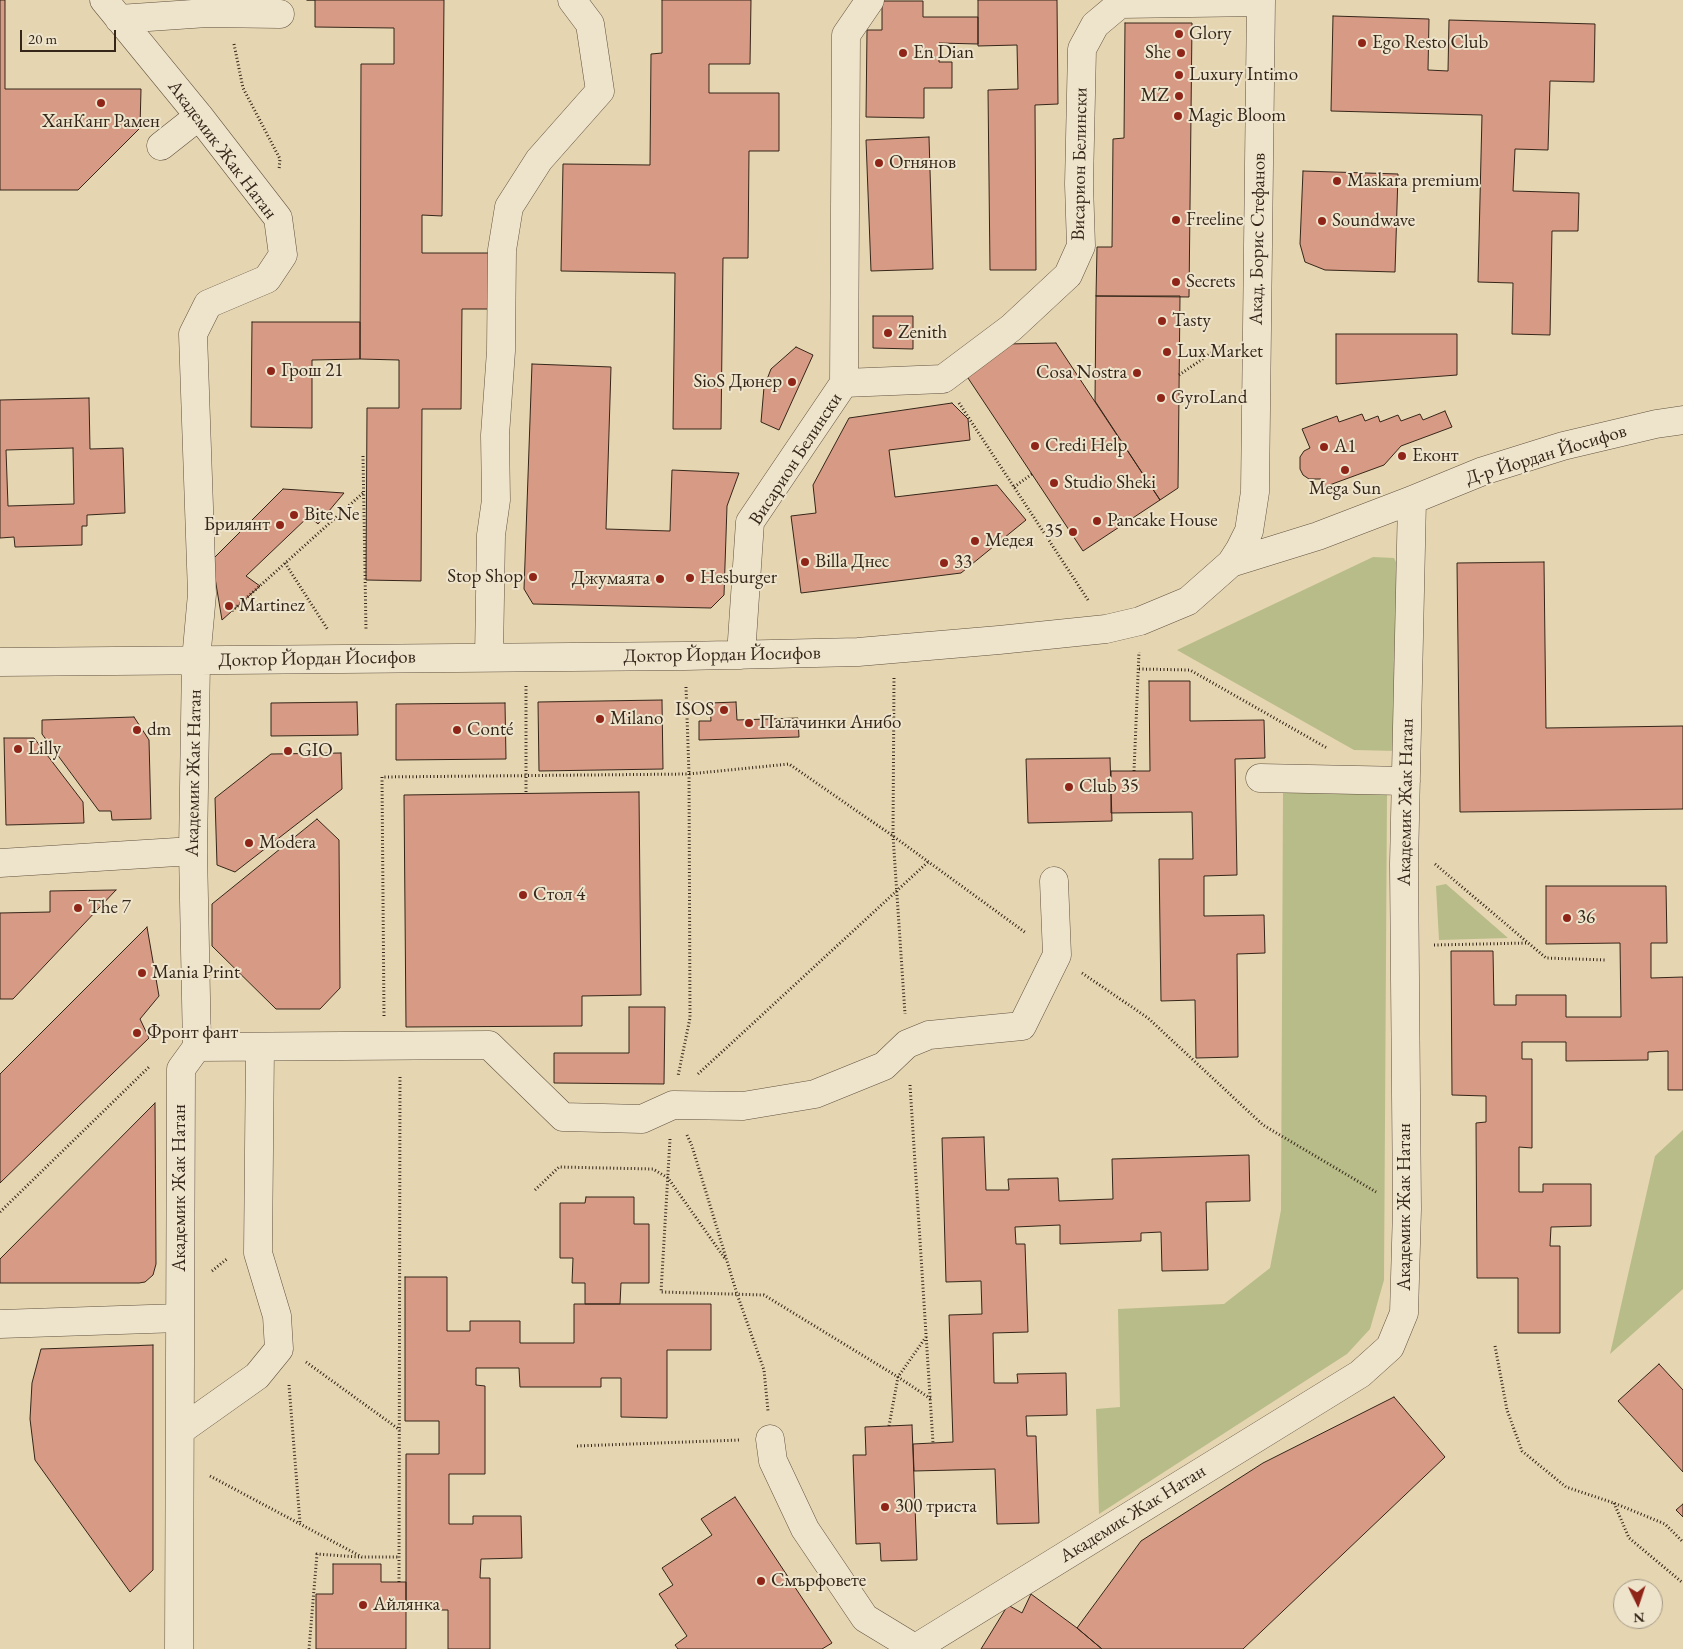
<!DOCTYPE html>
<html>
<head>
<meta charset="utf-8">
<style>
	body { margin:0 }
	#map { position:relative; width:1683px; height:1649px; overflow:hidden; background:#e5d5b1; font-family:"EB Garamond",serif }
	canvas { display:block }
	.north { position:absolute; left:1613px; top:1579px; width:50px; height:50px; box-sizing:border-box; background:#eee4cc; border:1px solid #a49884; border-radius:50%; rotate:176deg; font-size:14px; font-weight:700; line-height:20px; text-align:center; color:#352619 }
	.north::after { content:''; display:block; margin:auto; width:18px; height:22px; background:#8f2418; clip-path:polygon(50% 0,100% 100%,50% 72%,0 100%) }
	.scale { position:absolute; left:20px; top:30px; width:96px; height:22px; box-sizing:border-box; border:2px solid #352619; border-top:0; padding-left:6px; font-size:15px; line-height:18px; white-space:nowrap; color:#352619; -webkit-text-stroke:4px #eee4cc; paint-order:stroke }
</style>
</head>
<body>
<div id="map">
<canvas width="1683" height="1649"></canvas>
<div class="north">N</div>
<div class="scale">20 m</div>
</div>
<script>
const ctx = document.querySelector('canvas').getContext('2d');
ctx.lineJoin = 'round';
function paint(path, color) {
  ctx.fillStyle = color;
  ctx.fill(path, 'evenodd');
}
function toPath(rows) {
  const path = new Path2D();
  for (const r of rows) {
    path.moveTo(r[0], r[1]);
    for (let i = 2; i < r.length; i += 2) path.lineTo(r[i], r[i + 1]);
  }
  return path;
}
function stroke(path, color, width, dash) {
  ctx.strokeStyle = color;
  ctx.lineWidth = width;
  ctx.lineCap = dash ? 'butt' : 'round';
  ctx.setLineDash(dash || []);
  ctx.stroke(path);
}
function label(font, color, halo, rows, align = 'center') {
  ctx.font = font + ' "EB Garamond",serif';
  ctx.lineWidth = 4;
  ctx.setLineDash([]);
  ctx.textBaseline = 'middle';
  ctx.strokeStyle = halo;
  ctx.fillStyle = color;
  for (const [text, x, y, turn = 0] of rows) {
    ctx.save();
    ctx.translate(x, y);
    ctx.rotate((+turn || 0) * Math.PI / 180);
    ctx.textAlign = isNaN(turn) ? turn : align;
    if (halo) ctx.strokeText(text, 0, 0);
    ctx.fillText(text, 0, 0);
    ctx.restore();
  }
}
paint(toPath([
	[1373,557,1394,558,1402,574,1398,751,1354,750,1177,650],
	[1283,791,1387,793,1384,1280,1370,1329,1347,1354,1099,1514,1096,1409,1120,1407,1118,1309,1224,1304,1270,1268,1281,1210],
	[1446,884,1508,938,1439,940,1436,886],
	[1683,1130,1683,1289,1610,1354,1655,1156]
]), '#b8bc89');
const building = toPath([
	[0,0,5,0,5,89,141,89,140,128,78,190,0,190,0,0],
	[307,0,444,0,442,216,422,215,422,253,490,253,489,309,462,309,461,409,422,409,421,581,366,580,367,408,399,408,399,360,360,359,361,64,394,64,394,28,315,27,315,0,307,0],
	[662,0,751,0,750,64,709,64,709,93,779,93,779,151,749,151,748,258,723,258,721,429,673,429,675,273,561,271,563,164,650,165,651,54,662,53,662,0],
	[978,0,1057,0,1058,104,1035,105,1036,270,990,270,988,90,1018,89,1017,45,978,46,978,0],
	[882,1,923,1,923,17,978,17,978,44,939,43,939,62,952,62,952,88,924,88,924,118,866,117,867,30,882,30,882,1],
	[1333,16,1429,19,1428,70,1448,71,1449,20,1595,24,1594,82,1550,81,1548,150,1515,149,1513,191,1579,193,1578,231,1552,231,1550,335,1512,334,1513,283,1478,282,1482,115,1331,111,1333,16],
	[1125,23,1192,23,1189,297,1096,296,1097,247,1112,247,1113,139,1124,138,1125,23],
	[929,137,933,269,871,271,866,140,929,137],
	[1303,171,1398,174,1395,272,1325,270,1305,262,1300,244,1303,171],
	[1096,296,1180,296,1178,488,1160,500,1095,401,1096,296],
	[873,316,913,316,913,349,873,348,873,316],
	[252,322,360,322,360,359,312,360,312,428,251,427,252,322],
	[1336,334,1457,334,1457,375,1336,384,1336,334],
	[1056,343,1160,500,1083,551,964,372,1007,344,1056,343],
	[796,347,813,355,779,430,761,422,764,387,771,369,796,347],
	[532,364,611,367,606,529,670,531,672,470,739,473,727,506,724,595,711,608,533,604,524,589,532,364],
	[89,398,90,449,123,448,125,513,87,515,87,526,82,526,82,545,15,547,14,537,0,538,0,400,89,398],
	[73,448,74,504,8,506,6,450,73,448],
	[952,403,968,419,970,440,889,450,895,497,997,485,1026,520,961,573,801,593,791,516,816,513,813,485,849,418,952,403],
	[1445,411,1452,427,1401,446,1384,465,1324,487,1321,479,1309,479,1303,475,1300,469,1300,457,1304,451,1310,448,1302,429,1337,416,1339,422,1362,414,1365,421,1378,416,1380,422,1398,415,1401,421,1420,414,1423,420,1445,411],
	[283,489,344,493,318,524,309,516,246,576,260,586,222,620,212,560,283,489],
	[1544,562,1546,728,1683,726,1683,809,1460,812,1457,563,1544,562],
	[1149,681,1190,681,1190,721,1264,720,1265,758,1235,759,1237,875,1204,876,1204,916,1264,915,1265,953,1237,954,1238,1057,1196,1058,1195,1000,1161,1001,1159,859,1193,859,1192,812,1111,813,1111,771,1150,771,1149,681],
	[662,700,663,769,539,771,538,702,662,700],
	[357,702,358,735,271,736,271,703,357,702],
	[736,702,737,720,798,718,799,737,699,740,699,721,711,721,710,703,736,702],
	[505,703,506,759,396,760,396,704,505,703],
	[134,717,149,740,151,819,112,820,111,811,99,811,42,734,42,720,134,717],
	[4,738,34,738,83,802,84,823,6,825,4,738],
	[341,753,342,789,235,872,217,865,215,798,271,754,341,753],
	[1110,758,1112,821,1028,823,1026,759,1110,758],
	[639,792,641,995,582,996,582,1026,406,1027,404,795,639,792],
	[317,819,339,840,340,988,320,1009,276,1009,212,946,212,904,317,819],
	[1546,886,1666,886,1667,943,1651,943,1651,978,1683,977,1683,1090,1668,1090,1668,1051,1648,1052,1648,1060,1566,1061,1566,1042,1522,1042,1522,1059,1532,1059,1532,1148,1519,1147,1519,1192,1543,1192,1543,1184,1591,1184,1591,1226,1551,1227,1550,1246,1560,1246,1560,1333,1518,1333,1518,1278,1477,1278,1476,1123,1486,1122,1486,1096,1452,1095,1451,951,1493,951,1494,1005,1516,1005,1516,995,1566,995,1566,1017,1621,1017,1620,943,1546,944,1546,886],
	[116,890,13,999,0,999,0,913,50,912,50,891,116,890],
	[147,927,159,996,140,1019,149,1038,0,1183,0,1074,147,927],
	[629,1007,665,1007,664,1084,554,1083,554,1053,629,1053,629,1007],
	[155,1103,156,1264,153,1275,145,1282,139,1283,0,1283,0,1259,155,1103],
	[984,1137,986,1190,1009,1190,1008,1179,1058,1178,1059,1201,1113,1199,1112,1159,1249,1155,1250,1201,1206,1202,1208,1270,1162,1271,1161,1232,1141,1233,1141,1241,1060,1244,1060,1225,1015,1227,1016,1244,1025,1244,1028,1332,993,1333,994,1383,1018,1383,1017,1374,1066,1373,1067,1415,1026,1416,1027,1436,1036,1436,1039,1523,997,1524,995,1469,914,1471,913,1444,953,1442,949,1315,982,1314,981,1281,946,1282,942,1138,984,1137],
	[586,1197,634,1197,634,1224,649,1224,649,1283,621,1283,620,1304,585,1304,585,1283,572,1283,573,1258,560,1258,560,1203,585,1203,586,1197],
	[405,1277,447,1277,447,1331,470,1331,470,1321,520,1321,520,1343,574,1343,574,1304,711,1304,711,1350,667,1350,667,1418,621,1417,621,1378,601,1378,601,1387,520,1387,519,1368,476,1368,476,1385,485,1386,485,1474,449,1474,449,1524,473,1524,473,1516,521,1516,522,1558,481,1559,480,1578,490,1578,490,1649,448,1649,448,1610,406,1610,406,1454,439,1454,439,1421,405,1421,405,1277],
	[153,1345,153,1570,130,1592,35,1460,30,1419,32,1383,41,1349,153,1345],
	[1659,1364,1683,1390,1683,1472,1618,1401,1659,1364],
	[1394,1397,1445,1457,1243,1649,1102,1649,1077,1628,1141,1541,1263,1463,1394,1397],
	[912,1425,917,1560,881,1561,880,1543,856,1544,853,1455,866,1455,865,1427,912,1425],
	[735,1497,832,1643,822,1649,678,1649,675,1645,687,1636,659,1594,673,1585,662,1568,712,1535,701,1519,735,1497],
	[1683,1504,1683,1517,1676,1510,1683,1504],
	[333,1564,381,1564,381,1582,406,1582,406,1649,316,1649,316,1594,333,1594,333,1564],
	[1031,1594,1077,1628,1102,1649,981,1649,1008,1605,1022,1613,1031,1594]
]);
paint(building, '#d79a84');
stroke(building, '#352619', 1);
const minor = toPath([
	[104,0,199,116,278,218,283,255,267,279,208,304,193,334,202,594,196,660,193,851,197,1047,181,1069,179,1649],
	[119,19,207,13,280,14],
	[161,146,199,116],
	[844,383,943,379,1011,328,1068,275,1081,246,1079,184,1082,49,1095,25,1120,4,1261,2],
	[1231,563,1240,549,1249,531,1255,492,1261,0],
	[741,655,750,522,844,383,846,35,870,0],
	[489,657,491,535,496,500,495,435,501,351,502,250,509,207,539,160,600,91,590,24,572,0],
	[0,662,685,656,858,652,999,640,1106,629,1140,621,1188,601,1231,563,1318,536,1412,500,1483,471,1563,446,1656,424,1683,420],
	[1260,778,1406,781],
	[0,863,193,851],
	[197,1047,489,1045,563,1117,642,1119,673,1105,743,1106,815,1094,884,1066,907,1044,929,1035,1022,1026,1057,955,1054,881],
	[0,1324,180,1318],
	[181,1430,257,1376,279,1349,277,1316,258,1253,260,1047],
	[770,1439,773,1461,805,1529,865,1618,916,1649],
	[914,1649,1360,1374,1390,1347,1404,1313,1407,1209,1404,864,1412,500]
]);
stroke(minor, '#61523f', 29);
stroke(toPath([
	[234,44,243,88,280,159,279,170],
	[1179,375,1226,343],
	[959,403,1088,600],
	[363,456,366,630],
	[1014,487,1032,474],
	[285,563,328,630],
	[232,611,363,493],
	[1139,669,1190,670,1327,748],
	[894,678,893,836,905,1014],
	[526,686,526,793],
	[686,687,689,774,789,764,893,836,1026,933],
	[1134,771,1139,652],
	[1435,864,1546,958,1606,960],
	[1434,945,1528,943],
	[1082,973,1148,1018,1263,1125,1376,1192],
	[384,1016,382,777,689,774,690,1018,678,1076],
	[698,1074,928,862],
	[910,1085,933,1443],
	[687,1135,692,1146,737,1294,764,1370,768,1411],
	[670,1139,661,1292,764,1295,898,1377,931,1399],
	[535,1190,559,1167,653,1169,668,1178,726,1260],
	[0,1212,150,1066],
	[212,1271,228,1258],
	[1495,1346,1507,1410,1522,1451,1566,1487,1614,1503,1665,1524,1683,1542],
	[306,1362,400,1430],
	[289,1385,300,1523],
	[889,1426,898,1377,926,1337],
	[577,1446,740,1440],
	[210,1476,362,1557,399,1557],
	[1614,1503,1629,1538,1683,1583],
	[399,1582,400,1076],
	[309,1649,317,1554,359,1557]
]), '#352619', 3, [1, 2.5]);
stroke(minor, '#eee4cc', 28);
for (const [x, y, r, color] of [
	[1179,34,5,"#8f2418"],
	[1362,43,5,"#8f2418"],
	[903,53,5,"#8f2418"],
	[1181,53,5,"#8f2418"],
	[1179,75,5,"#8f2418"],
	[1179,96,5,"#8f2418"],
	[101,103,5,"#8f2418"],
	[1178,116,5,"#8f2418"],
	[879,163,5,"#8f2418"],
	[1337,181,5,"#8f2418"],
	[1176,220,5,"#8f2418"],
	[1322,221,5,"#8f2418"],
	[1176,282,5,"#8f2418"],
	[1162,321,5,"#8f2418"],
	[888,333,5,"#8f2418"],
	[1167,352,5,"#8f2418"],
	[271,371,5,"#8f2418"],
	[1137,373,5,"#8f2418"],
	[792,382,5,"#8f2418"],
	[1161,398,5,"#8f2418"],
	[1035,446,5,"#8f2418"],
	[1324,447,5,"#8f2418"],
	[1402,456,5,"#8f2418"],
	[1345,470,5,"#8f2418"],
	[1054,483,5,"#8f2418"],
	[294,515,5,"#8f2418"],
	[1097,521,5,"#8f2418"],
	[280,525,5,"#8f2418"],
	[1073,532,5,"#8f2418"],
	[975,541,5,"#8f2418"],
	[805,562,5,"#8f2418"],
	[944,563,5,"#8f2418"],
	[533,577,5,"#8f2418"],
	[690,578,5,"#8f2418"],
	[660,579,5,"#8f2418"],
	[229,606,5,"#8f2418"],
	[724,710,5,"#8f2418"],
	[600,719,5,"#8f2418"],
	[749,723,5,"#8f2418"],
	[137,730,5,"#8f2418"],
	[457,730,5,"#8f2418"],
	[18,749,5,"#8f2418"],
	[288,751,5,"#8f2418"],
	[1069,787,5,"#8f2418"],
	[249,843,5,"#8f2418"],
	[523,895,5,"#8f2418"],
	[78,908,5,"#8f2418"],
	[1567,918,5,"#8f2418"],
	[142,973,5,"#8f2418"],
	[137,1033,5,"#8f2418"],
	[885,1507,5,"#8f2418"],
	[761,1581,5,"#8f2418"],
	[363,1605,5,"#8f2418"]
]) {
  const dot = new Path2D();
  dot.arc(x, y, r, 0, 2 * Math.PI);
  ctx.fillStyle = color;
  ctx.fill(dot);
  stroke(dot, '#eee4cc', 2);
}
label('19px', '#352619', '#eee4cc', [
	["Glory",1189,34],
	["Ego Resto Club",1372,43],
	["En Dian",913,53],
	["She",1171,53,"right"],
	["Luxury Intimo",1189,75],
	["MZ",1169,96,"right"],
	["Magic Bloom",1188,116],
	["ХанКанг Рамен",101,122,"center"],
	["Огнянов",889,163],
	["Maskara premium",1347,181],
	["Freeline",1186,220],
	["Soundwave",1332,221],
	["Secrets",1186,282],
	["Tasty",1172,321],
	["Zenith",898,333],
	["Lux Market",1177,352],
	["Грош 21",281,371],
	["Cosa Nostra",1127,373,"right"],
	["SioS Дюнер",782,382,"right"],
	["GyroLand",1171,398],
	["Credi Help",1045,446],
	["A1",1334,447],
	["Еконт",1412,456],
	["Studio Sheki",1064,483],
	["Mega Sun",1345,489,"center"],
	["Bite Ne",304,515],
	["Pancake House",1107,521],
	["Брилянт",270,525,"right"],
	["35",1063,532,"right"],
	["Медея",985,541],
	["Billa Днес",815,562],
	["33",954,563],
	["Stop Shop",523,577,"right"],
	["Hesburger",700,578],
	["Джумаята",650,579,"right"],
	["Martinez",239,606],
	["ISOS",714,710,"right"],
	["Milano",610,719],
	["Палачинки Анибо",759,723],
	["dm",147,730],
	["Conté",467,730],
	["Lilly",28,749],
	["GIO",298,751],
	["Club 35",1079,787],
	["Modera",259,843],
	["Стол 4",533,895],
	["The 7",88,908],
	["36",1577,918],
	["Mania Print",152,973],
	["Фронт фант",147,1033],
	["300 триста",895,1507],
	["Смърфовете",771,1581],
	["Айлянка",373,1605]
], 'left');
label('19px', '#352619', '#eee4cc', [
	["Академик Жак Натан",222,150,53],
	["Висарион Белински",1080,164,-89],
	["Акад. Борис Стефанов",1258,239,-89],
	["Д-р Йордан Йосифов",1546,455,-17],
	["Висарион Белински",796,459,-57],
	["Доктор Йордан Йосифов",722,655,-1],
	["Доктор Йордан Йосифов",317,659,-1],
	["Академик Жак Натан",194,773,-89],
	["Академик Жак Натан",1406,802,-89],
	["Академик Жак Натан",180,1188,-90],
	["Академик Жак Натан",1405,1207,-90],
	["Академик Жак Натан",1133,1514,-32]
]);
</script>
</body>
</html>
